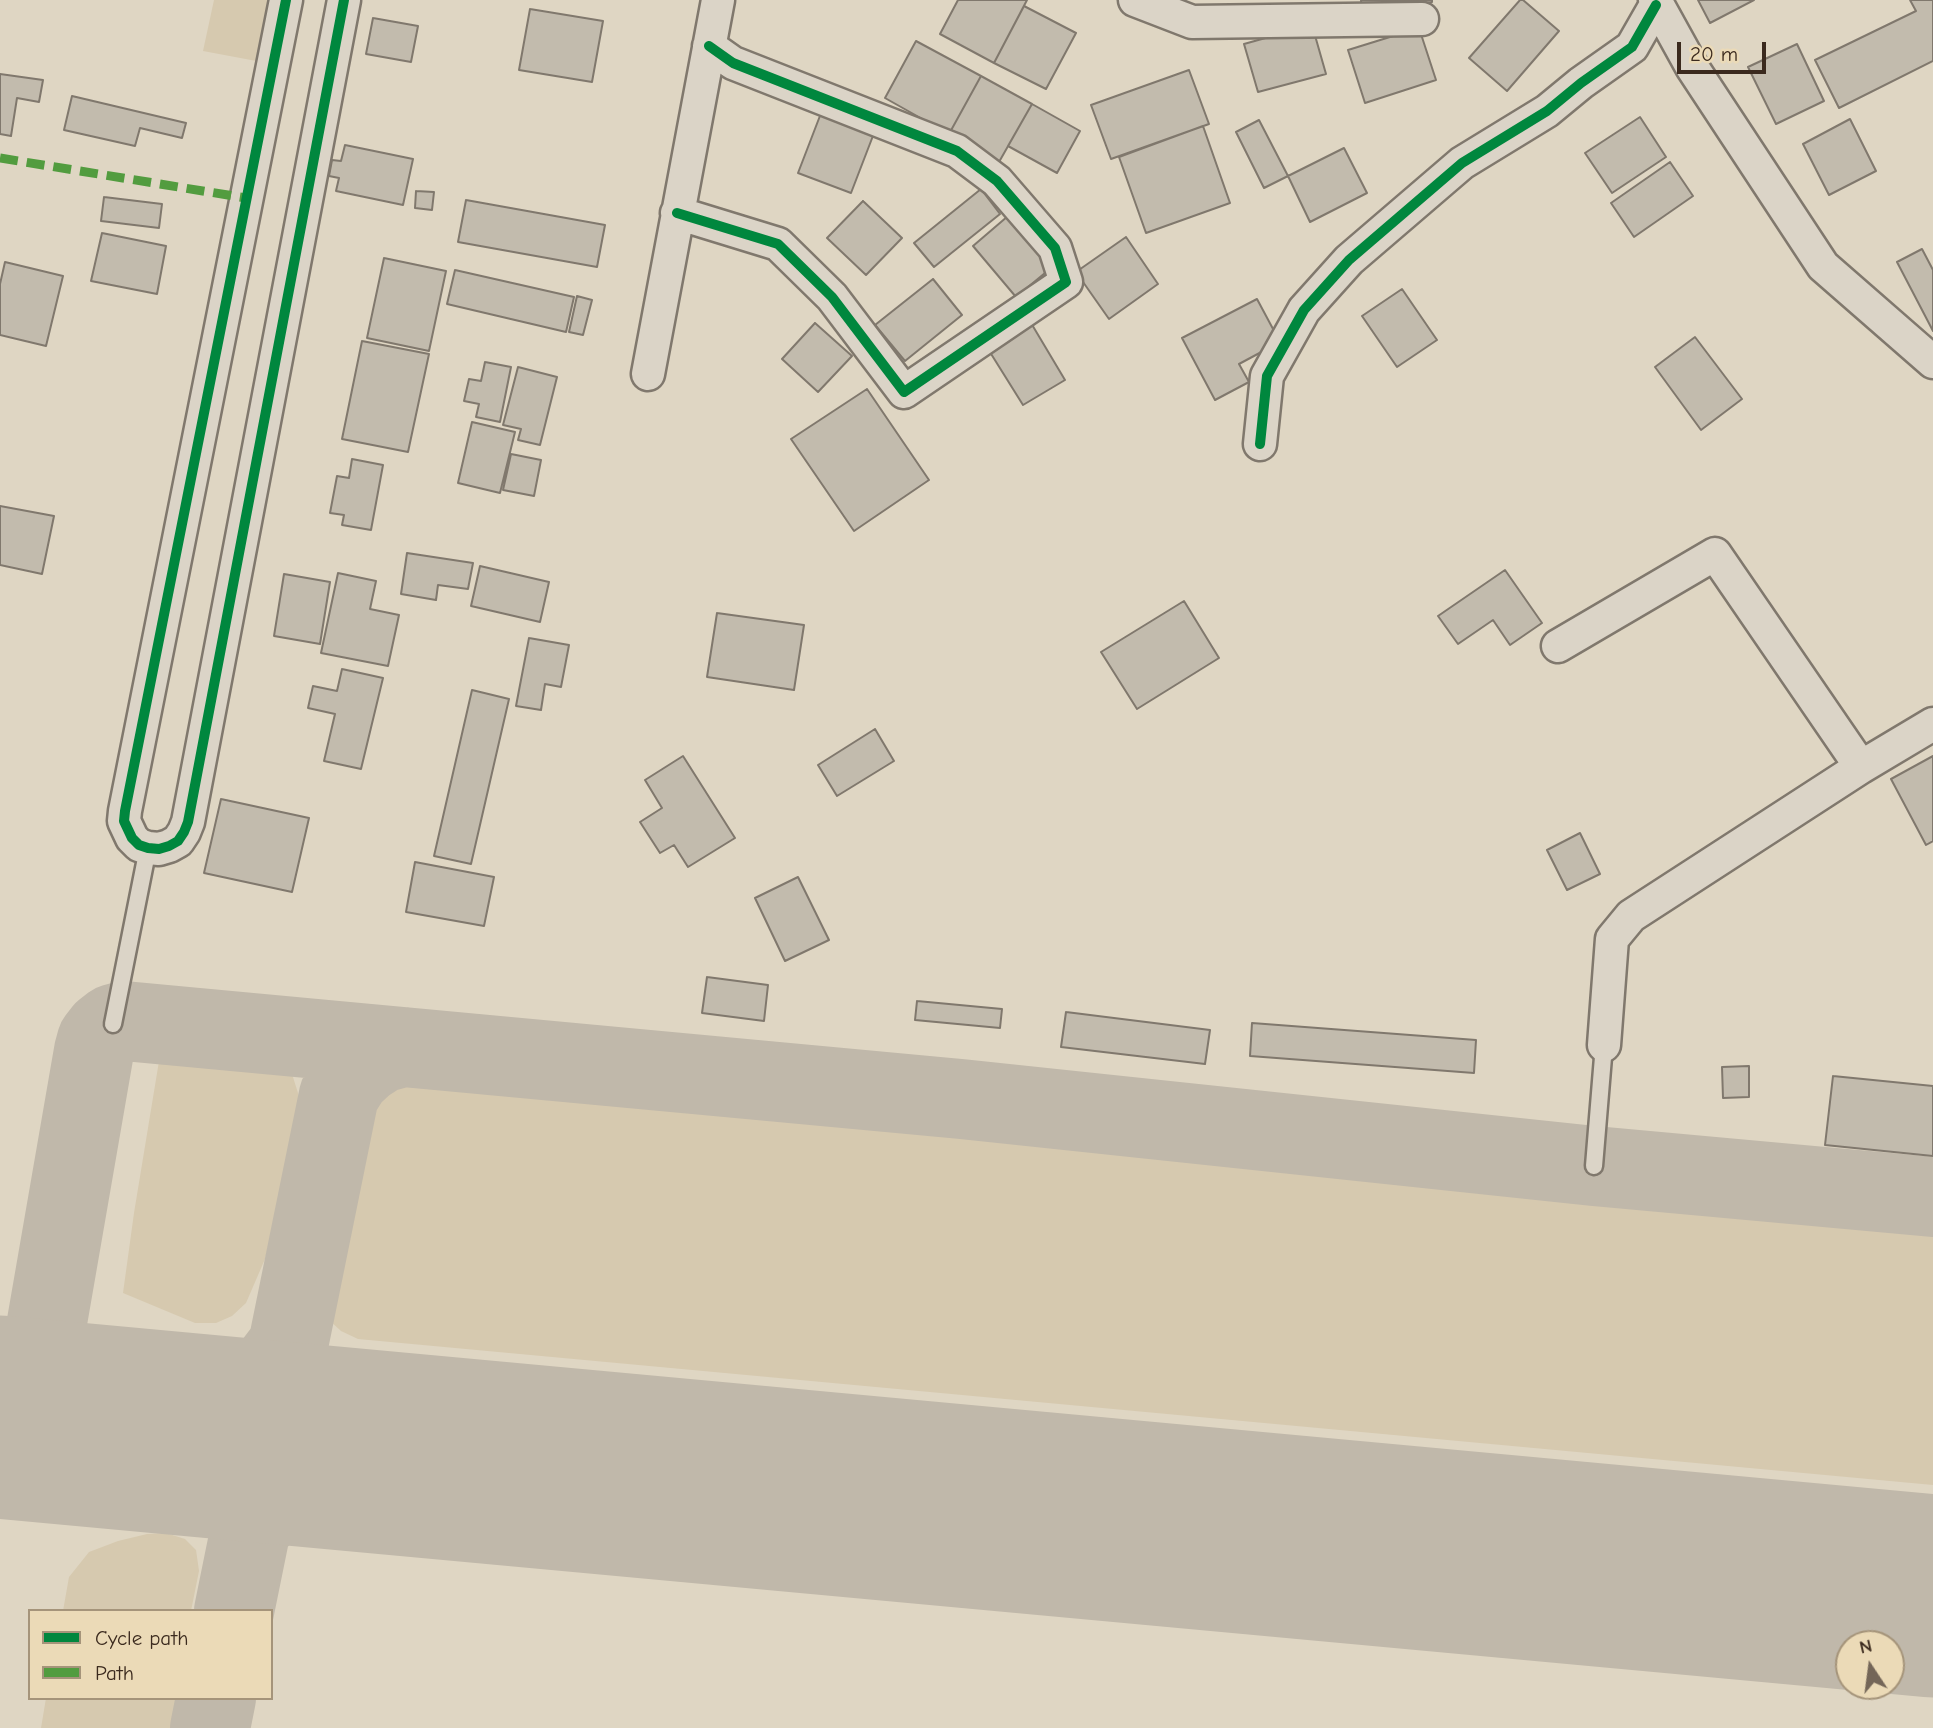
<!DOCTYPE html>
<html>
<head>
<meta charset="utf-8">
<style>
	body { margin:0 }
	#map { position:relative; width:1933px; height:1728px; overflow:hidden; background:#dfd6c3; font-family:"Comic Neue",sans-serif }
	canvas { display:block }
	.legend { position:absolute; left:28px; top:1609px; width:245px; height:91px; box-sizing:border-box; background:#ebdab7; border:2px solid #a5947a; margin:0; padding:9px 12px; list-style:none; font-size:21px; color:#3b2a1e }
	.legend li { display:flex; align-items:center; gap:14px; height:35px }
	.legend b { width:35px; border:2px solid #a5947a }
	.north { position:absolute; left:1835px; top:1630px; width:70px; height:70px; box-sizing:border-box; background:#ebdab7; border:2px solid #a5947a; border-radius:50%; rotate:347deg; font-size:19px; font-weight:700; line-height:28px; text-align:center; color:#3b2a1e }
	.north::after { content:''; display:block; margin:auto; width:24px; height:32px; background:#746658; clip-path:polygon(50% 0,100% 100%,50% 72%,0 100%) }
	.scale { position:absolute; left:1677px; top:42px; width:89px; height:32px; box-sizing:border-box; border:4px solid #3b2a1e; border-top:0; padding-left:9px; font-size:21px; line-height:24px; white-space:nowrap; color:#3b2a1e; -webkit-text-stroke:5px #ebdab7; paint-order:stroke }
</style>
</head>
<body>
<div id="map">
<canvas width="1933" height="1728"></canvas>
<ul class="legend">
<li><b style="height:9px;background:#00873e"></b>Cycle path</li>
<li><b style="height:9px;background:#529c3f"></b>Path</li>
</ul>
<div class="north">N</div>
<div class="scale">20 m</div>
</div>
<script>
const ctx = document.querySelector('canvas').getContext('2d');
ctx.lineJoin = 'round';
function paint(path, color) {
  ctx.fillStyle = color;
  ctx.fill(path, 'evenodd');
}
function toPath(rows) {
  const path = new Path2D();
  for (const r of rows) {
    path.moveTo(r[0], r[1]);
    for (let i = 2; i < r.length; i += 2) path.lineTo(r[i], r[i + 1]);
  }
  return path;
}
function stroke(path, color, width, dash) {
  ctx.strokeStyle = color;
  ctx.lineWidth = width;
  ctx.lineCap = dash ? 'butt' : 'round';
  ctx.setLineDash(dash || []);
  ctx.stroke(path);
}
paint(toPath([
	[214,0,280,0,267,63,203,51],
	[161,1049,246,1051,275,1057,292,1074,298,1093,302,1117,265,1259,246,1303,232,1316,216,1323,195,1323,123,1293,134,1213],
	[410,1073,1933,1214,1933,1485,358,1339,341,1331,329,1320,322,1310,318,1295,357,1121,365,1092,378,1080,394,1075],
	[166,1533,185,1539,196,1550,199,1571,191,1611,63,1611,69,1577,89,1552,118,1541,147,1534],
	[46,1698,177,1698,172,1728,41,1728]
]), '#d6c9af');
stroke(toPath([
	[30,1420,94,1051,97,1040,104,1031,113,1024,124,1021,961,1099,1594,1166,1933,1197],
	[250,1529,239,1496,225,1473,207,1454,180,1433,211,1417,239,1398,265,1376,287,1347],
	[250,1529,276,1500,301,1480,329,1463,369,1451],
	[234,1611,339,1095,351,1076,364,1064,381,1053,403,1047],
	[210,1728,216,1698]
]), '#c0b8aa', 80);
stroke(toPath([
	[0,1417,1933,1596]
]), '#c0b8aa', 203);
const building = toPath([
	[958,0,1027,0,994,63,940,34,958,0],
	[1361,0,1432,0,1432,2,1362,11,1361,0],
	[1520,0,1523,0,1559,31,1507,91,1469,58,1520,0],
	[1698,0,1754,0,1710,23,1698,0],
	[1910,0,1933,0,1933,61,1839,108,1815,60,1916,11,1910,0],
	[1024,6,1076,33,1046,89,994,63,1024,6],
	[530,9,603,21,592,82,519,70,530,9],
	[373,18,418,26,411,62,366,54,373,18],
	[1312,25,1326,74,1258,92,1244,44,1312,25],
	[1419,28,1436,80,1365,103,1348,50,1419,28],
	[916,41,981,76,949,134,885,98,916,41],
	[1797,44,1824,101,1776,124,1748,67,1797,44],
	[1189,70,1209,124,1111,159,1091,105,1189,70],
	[0,74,43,80,39,102,17,98,11,136,0,134,0,74],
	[981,76,1032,104,999,162,949,134,981,76],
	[72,96,186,123,182,138,140,128,135,146,64,130,72,96],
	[1032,104,1080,131,1057,173,1008,146,1032,104],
	[823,108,876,128,851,193,798,173,823,108],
	[1640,117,1666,157,1612,193,1585,153,1640,117],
	[1850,119,1876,171,1829,195,1803,144,1850,119],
	[1259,120,1288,176,1264,188,1236,132,1259,120],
	[1203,126,1230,203,1146,233,1119,157,1203,126],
	[345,145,413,159,403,205,336,191,339,178,329,176,332,160,341,161,345,145],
	[1344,148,1367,193,1310,222,1288,176,1344,148],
	[1670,162,1693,196,1634,237,1611,203,1670,162],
	[981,189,1000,214,934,267,914,243,981,189],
	[416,191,434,192,432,210,415,208,416,191],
	[104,197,162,204,159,228,101,221,104,197],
	[466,200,605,225,597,267,458,242,466,200],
	[863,201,902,238,866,275,827,238,863,201],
	[1008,216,1051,268,1016,297,973,246,1008,216],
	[102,233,166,246,157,294,91,281,102,233],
	[1126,237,1158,284,1109,319,1076,272,1126,237],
	[1922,249,1933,270,1933,331,1897,262,1922,249],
	[384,258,446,271,429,351,367,338,384,258],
	[5,262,63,276,46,346,0,335,0,284,5,262],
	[455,270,574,297,566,332,447,304,455,270],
	[933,279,962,315,905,361,875,325,933,279],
	[1402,289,1437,340,1397,367,1362,316,1402,289],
	[577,296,592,300,583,335,569,332,577,296],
	[1257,299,1280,342,1239,364,1249,382,1215,400,1182,338,1257,299],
	[815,323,852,356,818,392,782,359,815,323],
	[1031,323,1065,380,1023,405,988,349,1031,323],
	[1695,337,1742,399,1701,430,1655,367,1695,337],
	[362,341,429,354,408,452,342,439,362,341],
	[485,362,511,367,500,422,476,417,479,404,464,401,469,379,481,381,485,362],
	[518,367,557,377,540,445,518,440,521,429,503,425,518,367],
	[867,389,929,480,854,531,791,439,867,389],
	[472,422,515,432,500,493,458,483,472,422],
	[511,454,541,460,534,496,503,490,511,454],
	[352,459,383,465,371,530,342,525,344,515,330,513,337,476,349,478,352,459],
	[0,506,54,516,42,574,0,565,0,506],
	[407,553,473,563,468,589,438,585,436,600,401,594,407,553],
	[480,566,549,582,540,622,471,606,480,566],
	[1505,570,1542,623,1510,645,1493,620,1458,644,1438,616,1505,570],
	[338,573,376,581,370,609,399,615,388,666,321,653,338,573],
	[284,574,330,582,320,644,274,636,284,574],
	[1184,601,1219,658,1137,709,1101,652,1184,601],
	[717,613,804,625,794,690,707,677,717,613],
	[529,638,569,645,561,687,545,684,541,710,516,706,529,638],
	[342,669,383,678,361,769,324,761,335,714,308,708,313,686,337,691,342,669],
	[472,690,509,699,471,864,434,856,472,690],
	[875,729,894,761,837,796,818,765,875,729],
	[683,756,735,838,688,867,674,845,660,853,640,822,662,808,645,780,683,756],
	[1933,756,1933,841,1926,845,1891,779,1933,756],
	[221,799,309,818,292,892,204,873,221,799],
	[1580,833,1600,874,1567,890,1547,850,1580,833],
	[415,862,494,877,484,926,406,912,415,862],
	[798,877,829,940,785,961,755,898,798,877],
	[707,977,768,985,764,1021,702,1013,707,977],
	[917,1001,1002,1009,1000,1028,915,1020,917,1001],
	[1066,1012,1210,1030,1205,1064,1061,1047,1066,1012],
	[1252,1023,1476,1040,1474,1073,1250,1056,1252,1023],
	[1749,1066,1749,1097,1723,1098,1722,1067,1749,1066],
	[1833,1076,1933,1086,1933,1156,1825,1145,1833,1076]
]);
paint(building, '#c2bbad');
stroke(building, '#80786d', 2);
const lane = toPath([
	[113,1024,148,848],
	[1594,1166,1604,1045]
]);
const street = toPath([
	[286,0,125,811,124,821,132,838,139,845,148,848,159,849,169,846,178,841,184,832,188,822,344,0],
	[1135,0,1192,22,1422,19],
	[1655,0,1692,67,1823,266,1933,362],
	[677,213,778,244,832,297,904,392,1066,282,1055,248,997,181,957,151,733,63,709,46],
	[648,374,718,0],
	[1260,444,1267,376,1304,310,1349,260,1462,163,1547,111,1581,83,1632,47,1656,5],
	[1558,646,1715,554,1861,767],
	[1604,1045,1612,939,1631,916,1861,767,1933,724]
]);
stroke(lane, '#80786d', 21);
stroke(street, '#80786d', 37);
stroke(lane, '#dbd4c7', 16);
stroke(street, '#dbd4c7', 32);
stroke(toPath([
	[0,158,246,198]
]), '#529c3f', 9, [18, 9]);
stroke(toPath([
	[286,0,125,811,124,821,132,838,139,845,148,848,159,849,169,846,178,841,184,832,188,822,344,0],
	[677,213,778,244,832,297,904,392,1066,282,1055,248,997,181,957,151,733,63,709,46],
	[1260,444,1267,376,1304,310,1349,260,1462,163,1547,111,1581,83,1632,47,1656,5]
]), '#00873e', 10);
</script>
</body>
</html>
